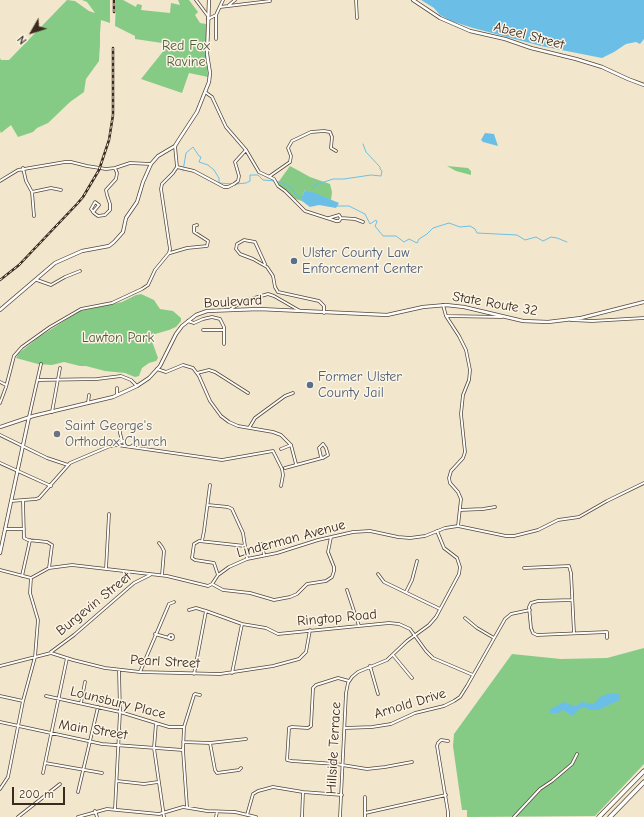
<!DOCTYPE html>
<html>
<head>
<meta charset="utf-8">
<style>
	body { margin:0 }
	#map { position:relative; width:644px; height:817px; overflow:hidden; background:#f2e7cc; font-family:"Comic Neue",sans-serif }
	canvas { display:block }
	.north { position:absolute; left:12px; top:12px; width:40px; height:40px; -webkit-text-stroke:3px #fcf5e5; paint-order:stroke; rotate:231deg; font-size:11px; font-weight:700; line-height:16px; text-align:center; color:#3b2a1e }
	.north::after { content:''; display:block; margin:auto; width:14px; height:18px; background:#3b2a1e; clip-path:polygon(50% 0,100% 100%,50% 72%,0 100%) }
	.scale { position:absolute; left:12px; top:787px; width:53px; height:18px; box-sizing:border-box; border:2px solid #3b2a1e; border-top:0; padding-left:5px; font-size:12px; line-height:14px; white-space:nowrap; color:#3b2a1e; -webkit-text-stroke:3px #fcf5e5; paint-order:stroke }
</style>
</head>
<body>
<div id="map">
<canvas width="644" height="817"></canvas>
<div class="north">N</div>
<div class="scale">200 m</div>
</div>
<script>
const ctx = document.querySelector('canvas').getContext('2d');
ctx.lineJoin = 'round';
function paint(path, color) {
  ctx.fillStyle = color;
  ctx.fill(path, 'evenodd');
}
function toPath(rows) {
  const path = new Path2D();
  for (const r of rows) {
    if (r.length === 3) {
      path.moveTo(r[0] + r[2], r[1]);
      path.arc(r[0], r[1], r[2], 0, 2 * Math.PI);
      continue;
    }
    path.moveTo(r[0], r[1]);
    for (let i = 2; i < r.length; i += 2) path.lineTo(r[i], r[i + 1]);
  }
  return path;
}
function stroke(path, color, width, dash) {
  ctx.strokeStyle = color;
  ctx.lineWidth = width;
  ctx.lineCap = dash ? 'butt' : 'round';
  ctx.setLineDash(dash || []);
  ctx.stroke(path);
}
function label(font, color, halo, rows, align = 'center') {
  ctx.font = font + ' "Comic Neue",sans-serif';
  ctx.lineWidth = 3;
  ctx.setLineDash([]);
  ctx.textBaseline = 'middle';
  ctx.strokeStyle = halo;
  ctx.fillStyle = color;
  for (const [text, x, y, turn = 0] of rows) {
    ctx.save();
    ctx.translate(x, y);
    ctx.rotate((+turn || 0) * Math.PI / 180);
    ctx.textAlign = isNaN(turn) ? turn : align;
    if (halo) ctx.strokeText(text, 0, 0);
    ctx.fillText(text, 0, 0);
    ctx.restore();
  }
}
paint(toPath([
	[67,0,75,1,89,11,95,13,87,2,82,0,110,0,110,23,101,20,100,33,100,44,99,61,86,79,84,92,70,102,48,123,37,128,33,132,18,137,11,125,1,133,0,131,0,58,1,60,9,60],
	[116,0,123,0,136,7,137,4,142,5,141,10,170,13,171,3,180,5,178,0,189,0,198,12,195,15,200,23,206,24,206,50,208,77,189,73,182,93,141,79,169,44,135,39,135,36,115,26],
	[290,166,310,177,330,184,332,192,331,200,305,190,302,196,302,201,295,199,287,191,277,184],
	[447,166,468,168,471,171,471,175,456,171],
	[141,294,154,300,160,309,173,311,181,318,181,321,176,327,169,330,155,334,152,338,153,344,158,358,156,361,149,363,142,368,139,376,135,377,125,373,105,371,86,366,80,366,64,362,52,365,38,364,16,358,19,353,39,337,80,311,122,302,136,295],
	[644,648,644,764,595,816,467,817,467,810,462,810,453,746,454,734,512,654,561,659,607,658]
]), '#85cb86');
paint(toPath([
	[421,0,644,0,644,39,640,44,636,42,626,44,614,52,602,58,541,46,473,28,451,21,440,15,434,8],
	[485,133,494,134,498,146,483,142,481,140],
	[305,190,315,193,339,203,336,208,319,205,310,207,302,201,302,196],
	[612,693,620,694,620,700,598,710,590,710,587,708,581,708,572,716,563,710,558,713,549,713,551,709,562,703,565,702,573,706,580,704,582,702,594,704,601,696]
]), '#6bbfe7');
stroke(toPath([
	[183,171,186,153,193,147,199,156,201,157,199,162,208,165,214,170,219,178,219,183,233,184],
	[236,184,246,183,250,181,250,175,258,175,263,180,276,181,291,187,297,196,302,198],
	[311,191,314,188,315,185,333,179,344,179,371,175,381,176,382,171,380,169,380,167,366,152,363,144],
	[336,206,349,206,365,214,370,224,376,220,377,222,375,226,383,236,396,236,404,242,409,239,417,243,419,239,427,234,433,228,449,223,460,227,470,226,475,229,477,233,517,235,525,240,536,237,543,241,551,237,557,238,567,242]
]), '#6bbfe7', 1);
const minor = toPath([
	[196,0,208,16],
	[356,0,357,18],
	[229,5,235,0],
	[220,7,270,1],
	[216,15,216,39],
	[208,19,216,15,223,0],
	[205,92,212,97,226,127,246,150,259,172,274,179,278,186,285,191,305,211,336,221,339,221,341,218],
	[177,167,194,171,224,187,228,187,234,184,238,181,239,176,235,162,246,150],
	[23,168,26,181,32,192,34,216],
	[270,176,290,162,291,156,288,148,292,141,311,132,324,131,330,132,332,137,331,148,336,151],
	[0,181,18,170,65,162,71,162,87,166,106,169,115,168,130,163,151,164],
	[32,192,51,188,61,190],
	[93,212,99,205,95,202,91,209,94,213,98,216,105,215,110,210,110,204,107,195,106,190,116,179,117,173,115,168],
	[329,218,339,215,341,218,355,219,363,222],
	[170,253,187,248,207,246,208,241,194,232,194,226,197,225],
	[265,264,255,242,244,240,237,244,236,249,240,254,253,259,267,267,273,276,275,287,278,292,319,301,324,306,324,313],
	[37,280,51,285,65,277,80,271],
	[443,305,446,316,459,336,466,350,470,370,469,380,463,395,461,414,465,452,463,458,451,471,449,478,450,483,458,492,461,499,458,526],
	[229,310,244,301,268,294,274,296,300,311],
	[447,316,502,317],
	[571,320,592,321,644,318],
	[188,321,194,323,203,319,212,317,220,319,224,327,224,344],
	[203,330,224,330],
	[157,369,166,372,183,365,193,368,199,376,210,401,221,416,229,422,238,426,273,432,281,435,291,445,296,464],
	[197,373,209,370,215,372,248,393],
	[38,380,97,379,121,376,131,380,137,386],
	[0,382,6,385],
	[117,388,117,395],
	[0,403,6,387,14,356,22,347,50,327,81,309,112,303,142,289,148,285,155,270,169,253,170,249,161,189,162,184,173,173,177,167,175,146],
	[88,403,89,395],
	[52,412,60,368],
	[29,417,41,364],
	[120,428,120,433,122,441],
	[249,428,255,418,285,396,293,393],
	[0,435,47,458,68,465],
	[323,444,326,448,328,455,323,458,321,457,319,448,323,444],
	[114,445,124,441,125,446],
	[110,446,117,445,222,460,273,451,282,469,283,475,281,486],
	[281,449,291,445],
	[0,463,51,486],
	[285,468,322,458],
	[11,501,36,499,39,498,70,463,110,446],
	[23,501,24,538,28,540,47,542,52,545,49,568],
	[208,505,228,507,232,509,243,533,247,559],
	[460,510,483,509,495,507],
	[5,529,24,529],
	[202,541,204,531,210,485],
	[159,543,162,547,164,551,162,575],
	[262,544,264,555],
	[524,568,569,566,571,573,574,633],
	[106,569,109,514],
	[0,570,31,578,49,568,72,565,167,576,208,586,212,584,218,575,229,567,247,559,277,553,318,540,353,532,370,531,398,537,410,538,425,536,445,528,458,526,506,536,514,536,538,530,558,520,579,517,607,501,644,483],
	[378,574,384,582,440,609],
	[218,575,214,563,195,560,192,558,194,544,199,541,245,546],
	[22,576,30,540],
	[212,584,223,590,250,593,274,600,290,597,297,594,307,584,326,581,332,577,334,571,334,567,328,552,331,537],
	[347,590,359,626],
	[406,592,412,580,417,561],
	[572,600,538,601,531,603,529,607,531,628,533,633,537,635,607,632,607,638],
	[189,610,196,608,206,611,242,624,266,628,278,634,389,623,399,624,410,629,426,651,433,658,473,675],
	[465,618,477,628,494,638],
	[155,634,169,638],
	[171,637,2],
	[51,652,74,635,134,583,150,575],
	[393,655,412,678],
	[0,666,51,653,73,660,105,668,140,672,220,674,273,666,299,659,306,652,310,630],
	[370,666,378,694],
	[140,672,169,604,174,602],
	[232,673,242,624],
	[194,674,206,611],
	[349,681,338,678,316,685,313,688,311,726,308,728,292,727,289,728,287,760,292,761,336,764,367,769,385,767,412,762],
	[0,696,23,701],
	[46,696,120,712,169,727,184,727],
	[81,703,85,682],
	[0,722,102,744,183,750],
	[156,723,154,748,164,817],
	[345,728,372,727,391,724,415,713,444,706,454,701,460,697,467,686,505,619,511,614,530,610],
	[448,741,441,740,438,743,437,746,448,812,448,817],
	[183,742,210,743,246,739],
	[210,743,215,770,217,773,239,770,241,768],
	[45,763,102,773],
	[43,773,67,658],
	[117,781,144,784,158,782],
	[0,789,8,777,23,701,35,657,38,620,30,593,31,578],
	[78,792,98,707],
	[187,807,183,750,184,727,194,695,195,694,200,695],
	[115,809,120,712,119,670],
	[95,811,97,817],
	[365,813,446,795],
	[247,815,253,794,258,791,273,787,303,792,342,795],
	[18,817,60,784],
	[78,817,107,809,159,814,183,807,207,811,235,812,256,817],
	[216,817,217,812],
	[302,817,303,792],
	[340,817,346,693,348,683,352,677,358,672,387,660,407,641,429,625,436,617,459,574,460,567,457,558,444,548,437,531],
	[365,817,365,797],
	[514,817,540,789,552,781,572,764,577,754]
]);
const major = toPath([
	[413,0,440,18,470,31,505,39,531,48,576,59,602,67,628,79,644,85],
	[0,310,55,263,82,251,109,246,114,242,123,232,126,218,137,202,143,182,151,164,158,156,175,146,178,141,197,112,209,82,210,73,207,54,209,0],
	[0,427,33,416,113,397,137,386,149,378,160,366,176,334,182,326,196,315,207,311,259,309,387,315,423,307,446,305,464,307,523,321,548,322,581,318,644,302],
	[0,553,29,417]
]);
const highway = toPath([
	[599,817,644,771],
	[610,817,644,782]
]);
stroke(minor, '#564638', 3.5);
stroke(major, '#564638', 4);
stroke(highway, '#564638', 5);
stroke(minor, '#fff', 2);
stroke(major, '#fff', 2.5);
stroke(highway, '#fff', 3.5);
const rail = toPath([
	[114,12,114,0],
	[0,280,19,265,77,204,83,197,99,170,109,140,113,115,113,48]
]);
stroke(rail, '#3b2a1e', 2.5);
stroke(rail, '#fcf5e5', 1, [3]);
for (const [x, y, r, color] of [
	[294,261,4,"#5c6f8a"],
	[310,385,4,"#5c6f8a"],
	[57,434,4,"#6b7280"]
]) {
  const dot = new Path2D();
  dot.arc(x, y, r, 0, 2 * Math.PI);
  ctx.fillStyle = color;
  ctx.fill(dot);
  stroke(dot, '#fcf5e5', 1.5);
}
label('14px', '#3b2a1e', '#fcf5e5', [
	["Abeel Street",529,36,15],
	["Boulevard",233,302,-3],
	["State Route 32",495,304,10],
	["Linderman Avenue",291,539,-15],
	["Burgevin Street",94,604,-39],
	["Ringtop Road",337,618,-5],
	["Pearl Street",165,662,3],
	["Lounsbury Place",118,703,14],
	["Arnold Drive",410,704,-17],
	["Main Street",93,730,9],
	["Hillside Terrace",334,748,-87]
]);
label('14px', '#515a3d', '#fcf5e5', [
	["Red Fox",186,46],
	["Ravine",186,62],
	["Lawton Park",118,338]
]);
label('14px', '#4e5e75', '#fcf5e5', [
	["Ulster County Law",302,253],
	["Enforcement Center",302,269],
	["Former Ulster",318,377],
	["County Jail",318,393]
], 'left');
label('14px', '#5b616d', '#fcf5e5', [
	["Saint George's",65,426],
	["Orthodox Church",65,442]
], 'left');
</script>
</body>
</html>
